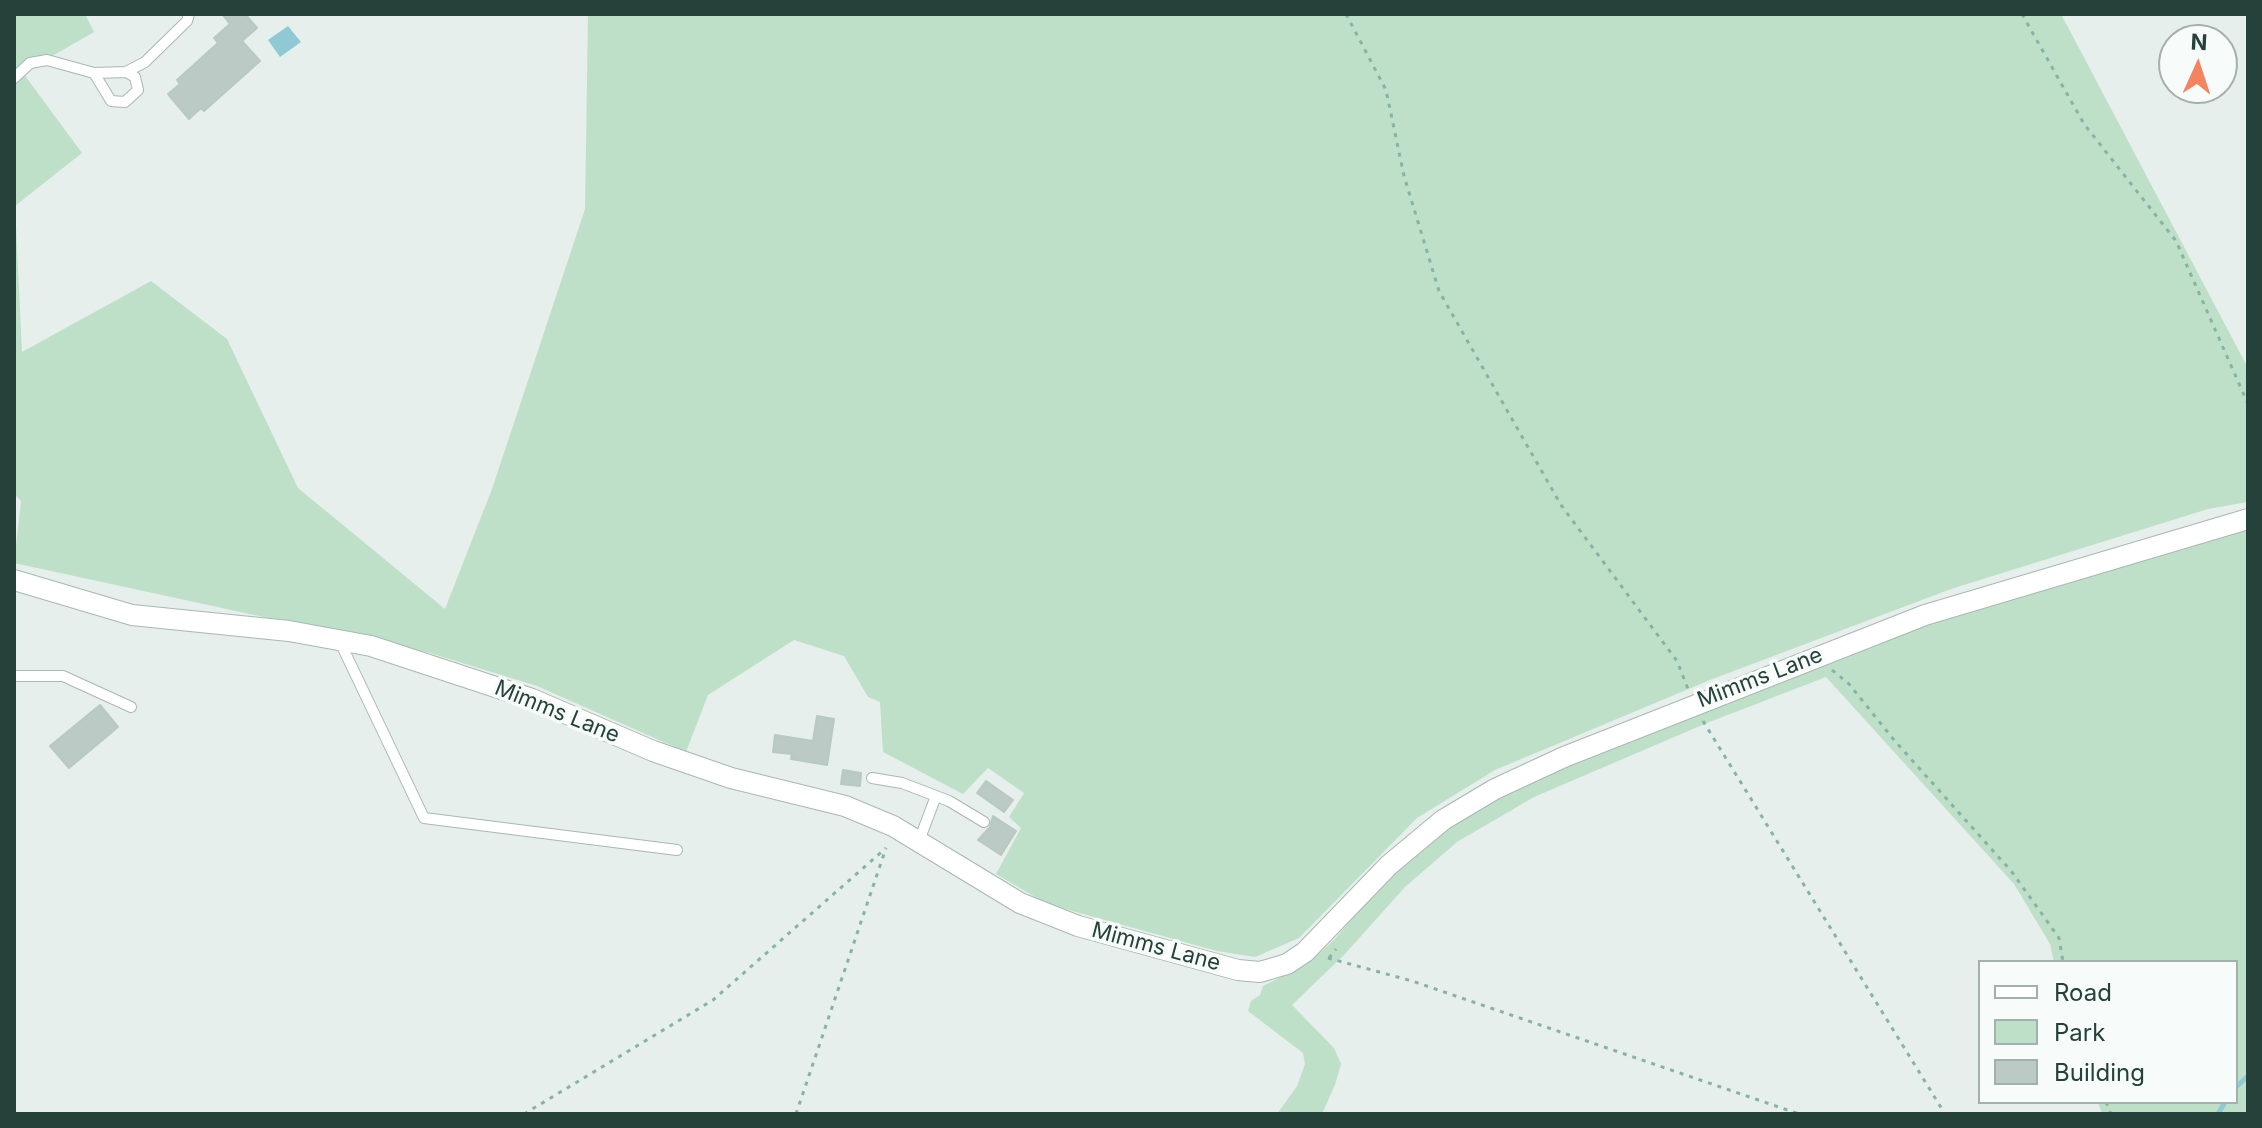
<!DOCTYPE html>
<html>
<head>
<meta charset="utf-8">
<style>
	body { margin:0 }
	#map { position:relative; width:2262px; height:1128px; overflow:hidden; background:#e6efeb; font-family:Inter,sans-serif }
	canvas { display:block }
	.frame { position:absolute; inset:0; border:16px solid #24423a; pointer-events:none }
	.legend { position:absolute; left:1978px; top:960px; width:260px; height:144px; box-sizing:border-box; background:#f7fbf9; border:2px solid #a3b1ad; margin:0; padding:10px 14px; list-style:none; font-size:24px; color:#24423a }
	.legend li { display:flex; align-items:center; gap:16px; height:40px }
	.legend b { width:40px; border:2px solid #a3b1ad }
	.north { position:absolute; left:2158px; top:24px; width:80px; height:80px; box-sizing:border-box; background:#f7fbf9; border:2px solid #a3b1ad; border-radius:50%; rotate:3deg; font-size:22px; font-weight:700; line-height:32px; text-align:center; color:#24423a }
	.north::after { content:''; display:block; margin:auto; width:28px; height:36px; background:#f4845f; clip-path:polygon(50% 0,100% 100%,50% 72%,0 100%) }
</style>
</head>
<body>
<div id="map">
<canvas width="2262" height="1128"></canvas>
<div class="frame"></div>
<ul class="legend">
<li><b style="height:10px;background:#fff"></b>Road</li>
<li><b style="height:22px;background:#bfe0c8"></b>Park</li>
<li><b style="height:22px;background:#bbcac4"></b>Building</li>
</ul>
<div class="north">N</div>
</div>
<script>
const ctx = document.querySelector('canvas').getContext('2d');
ctx.lineJoin = 'round';
function paint(path, color) {
  ctx.fillStyle = color;
  ctx.fill(path, 'evenodd');
}
function toPath(rows) {
  const path = new Path2D();
  for (const r of rows) {
    path.moveTo(r[0], r[1]);
    for (let i = 2; i < r.length; i += 2) path.lineTo(r[i], r[i + 1]);
  }
  return path;
}
function stroke(path, color, width, dash) {
  ctx.strokeStyle = color;
  ctx.lineWidth = width;
  ctx.lineCap = dash ? 'butt' : 'round';
  ctx.setLineDash(dash || []);
  ctx.stroke(path);
}
function label(font, color, halo, rows, align = 'center') {
  ctx.font = font + ' Inter,sans-serif';
  ctx.lineWidth = 7;
  ctx.setLineDash([]);
  ctx.textBaseline = 'middle';
  ctx.strokeStyle = halo;
  ctx.fillStyle = color;
  for (const [text, x, y, turn = 0] of rows) {
    ctx.save();
    ctx.translate(x, y);
    ctx.rotate((+turn || 0) * Math.PI / 180);
    ctx.textAlign = isNaN(turn) ? turn : align;
    if (halo) ctx.strokeText(text, 0, 0);
    ctx.fillText(text, 0, 0);
    ctx.restore();
  }
}
paint(toPath([
	[14,14,85,14,94,32,23,73,82,153,15,206,22,352,151,281,227,339,298,488,445,609,492,489,585,209,588,14,2061,14,2248,368,2248,502,2208,509,1951,589,1710,680,1495,770,1417,818,1299,938,1255,957,1217,951,1047,904,996,874,1021,828,1009,817,1024,793,988,768,963,794,883,752,880,702,868,697,844,656,794,640,708,695,686,752,537,686,430,653,14,563,21,501,14,494],
	[2248,527,2248,1114,2102,1114,2098,1102,2236,1102,2236,962,2054,962,2050,944,2014,884,1826,677,1707,723,1534,797,1457,842,1405,887,1344,955,1292,1005,1334,1048,1341,1064,1335,1085,1322,1114,1277,1114,1297,1086,1305,1064,1303,1053,1248,1011,1251,1001,1260,995,1263,986,1307,964,1334,940,1387,877,1455,820,1536,775,1921,624]
]), '#bfe0c8');
paint(toPath([
	[288,26,301,42,280,57,268,40]
]), '#8ec9d4');
stroke(toPath([
	[2236,1087,2248,1076],
	[2218,1114,2225,1102]
]), '#8ec9d4', 5);
const building = toPath([
	[222,14,245,14,257,28,242,41,260,61,204,111,201,108,189,119,168,94,180,84,177,80,218,43,214,38,230,24,222,14],
	[100,705,118,727,69,768,50,746,100,705],
	[817,716,834,719,827,765,791,759,792,754,773,752,775,735,813,741,817,716],
	[843,770,861,773,860,786,841,784,843,770],
	[986,781,1013,800,1004,812,977,793,986,781],
	[993,816,1016,831,1001,855,978,840,990,827,993,816]
]);
paint(building, '#bbcac4');
stroke(building, '#b8c9c2', 2);
const lane = toPath([
	[126,72,145,62,187,21,189,14],
	[14,78,30,63,47,60,94,73,111,101,125,102,138,90,135,77,126,72,94,73],
	[340,642,424,818,677,850],
	[14,676,63,676,131,707],
	[872,778,902,783,949,801,984,822],
	[919,841,936,796]
]);
const street = toPath([
	[14,580,132,615,289,631,371,646,532,699,653,751,731,778,845,806,893,826,1020,903,1078,926,1238,970,1260,972,1287,964,1305,952,1389,865,1443,820,1495,789,1564,757,1925,615,2248,519]
]);
stroke(lane, '#a8b8b2', 12);
stroke(street, '#a8b8b2', 22);
stroke(toPath([
	[1346,14,1386,90,1404,176,1439,291,1561,505,1677,661,1688,689],
	[2022,14,2084,124,2176,241,2248,404],
	[1832,670,1849,684,1894,740,2012,872,2059,938,2063,962],
	[1703,721,1945,1114],
	[1328,958,1412,981,1799,1114],
	[1329,958,1336,949],
	[2106,1102,2111,1114],
	[524,1114,713,1000,886,848],
	[796,1114,886,848]
]), '#86b3a5', 3, [4, 6]);
stroke(lane, '#fff', 10);
stroke(street, '#fff', 20);
label('22px', '#24423a', '#f7fbf9', [
	["Mimms Lane",1760,678,-21],
	["Mimms Lane",557,712,22],
	["Mimms Lane",1156,947,15]
]);
</script>
</body>
</html>
